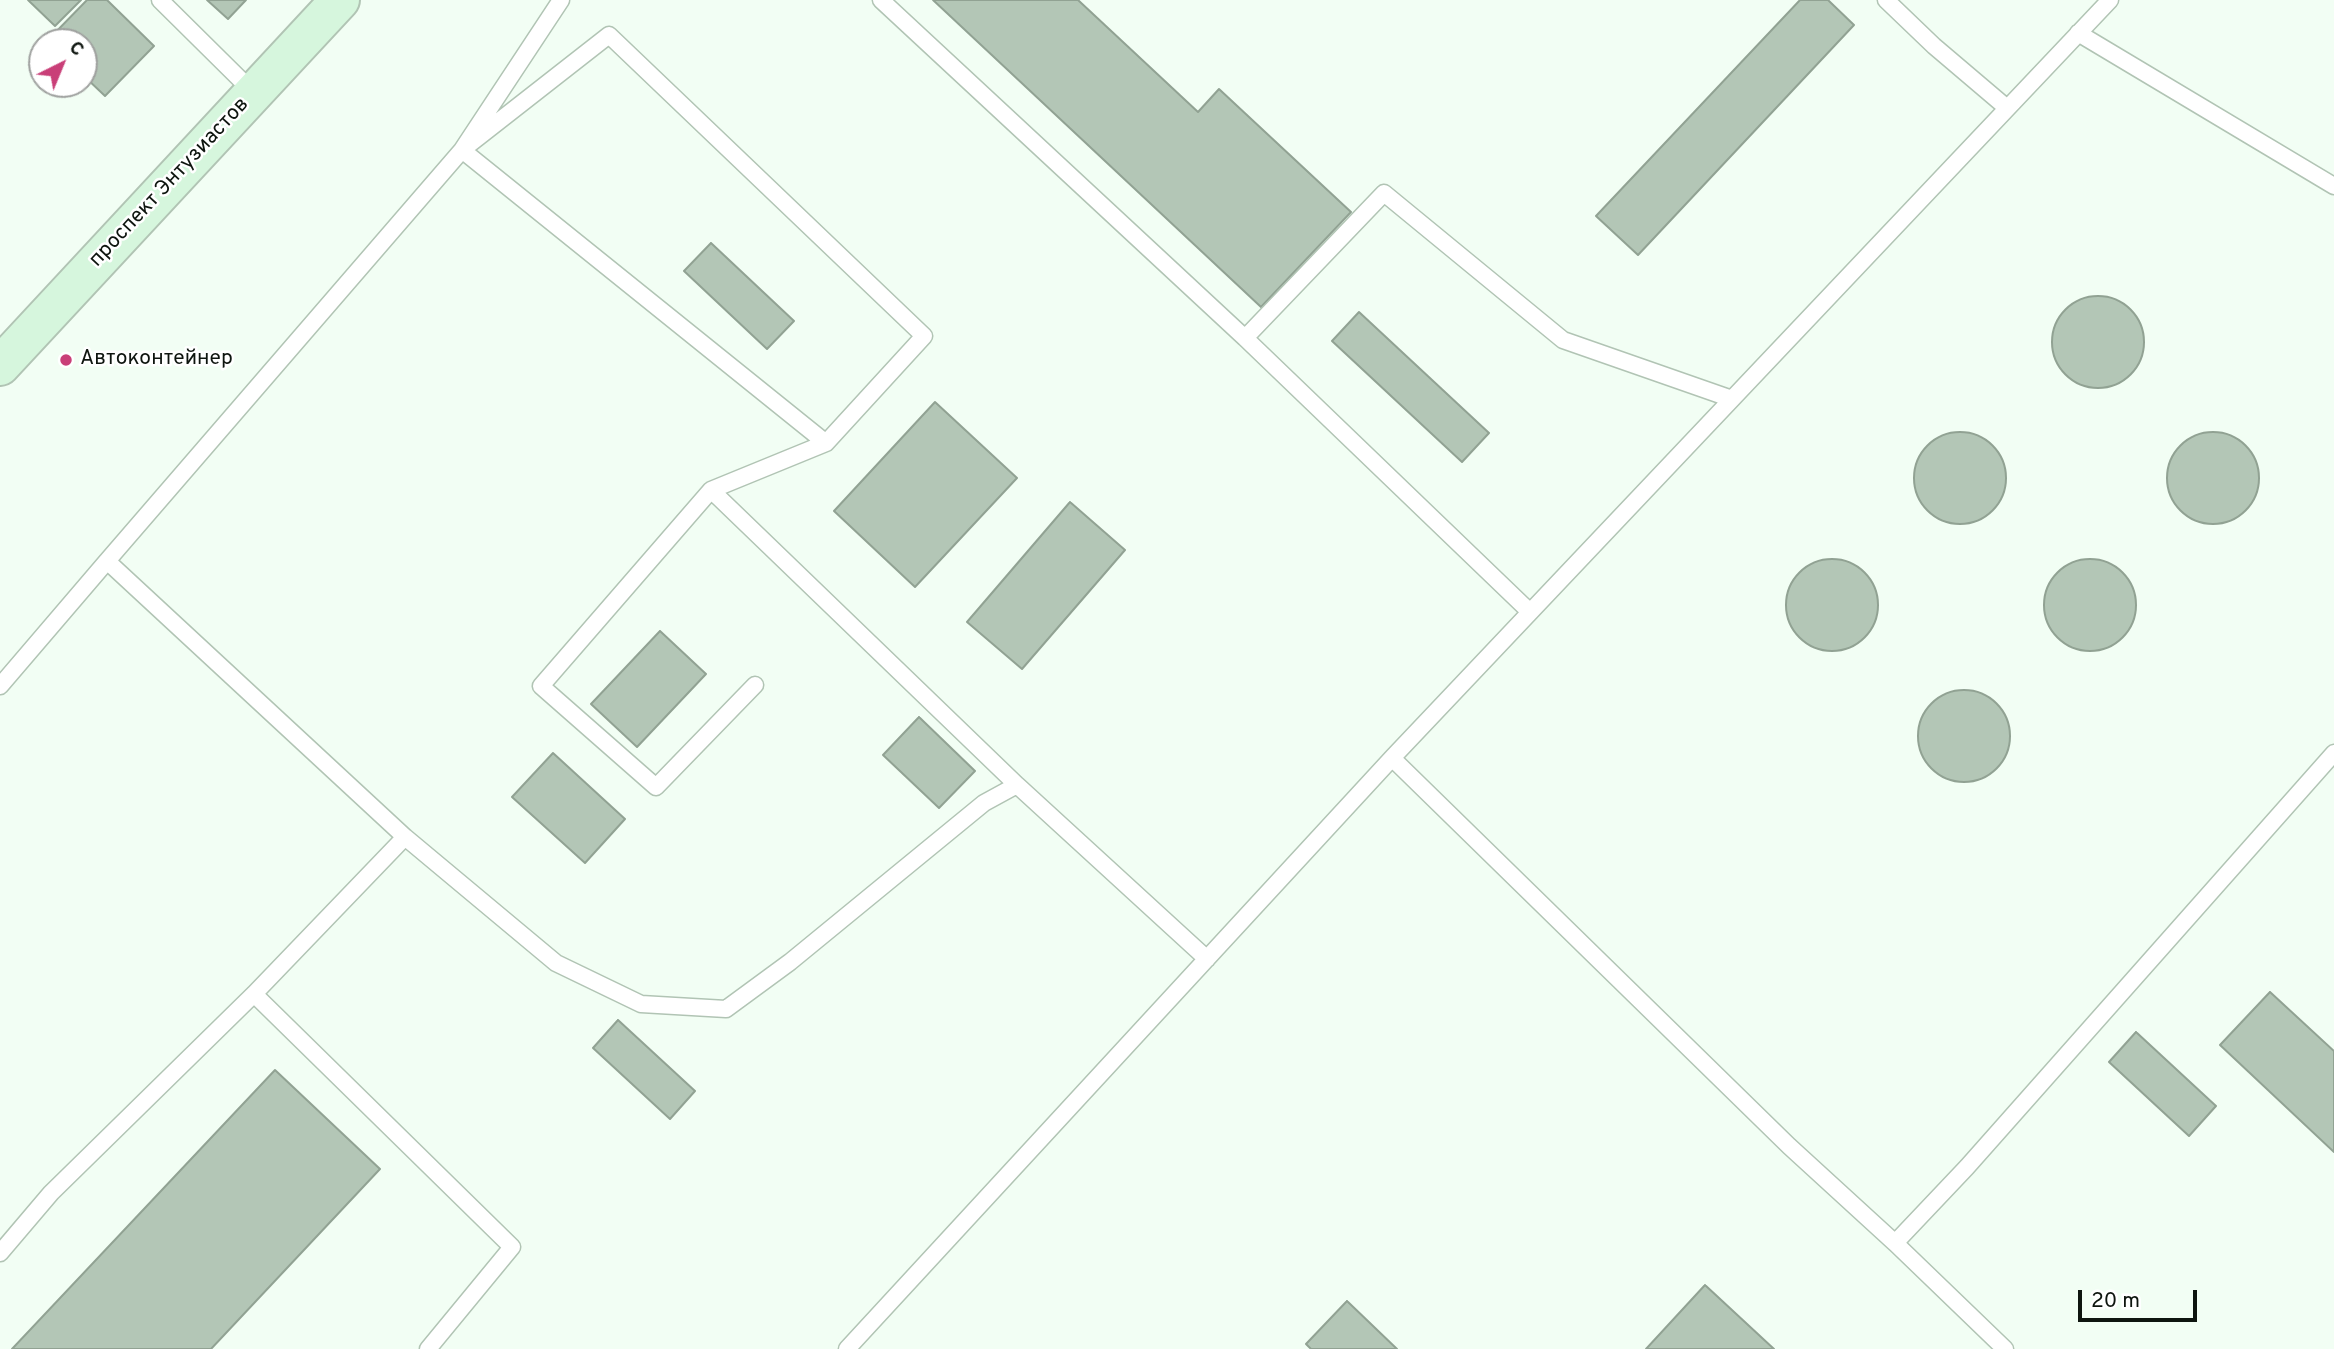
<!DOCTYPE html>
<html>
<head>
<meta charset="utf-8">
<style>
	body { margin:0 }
	#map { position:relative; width:2334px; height:1349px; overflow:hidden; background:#f2fef4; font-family:Overpass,sans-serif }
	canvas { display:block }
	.north { position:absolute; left:28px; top:28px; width:70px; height:70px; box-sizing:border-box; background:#fff; border:2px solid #9fa19f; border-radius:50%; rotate:43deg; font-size:19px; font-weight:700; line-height:28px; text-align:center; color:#0e150f }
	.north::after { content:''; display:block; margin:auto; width:24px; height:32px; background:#c93f78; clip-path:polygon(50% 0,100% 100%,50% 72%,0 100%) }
	.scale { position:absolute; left:2078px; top:1290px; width:119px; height:32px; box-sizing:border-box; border:4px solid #0e150f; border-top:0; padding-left:9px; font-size:21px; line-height:24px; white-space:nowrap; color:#0e150f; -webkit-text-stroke:5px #fff; paint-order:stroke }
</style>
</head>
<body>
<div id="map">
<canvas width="2334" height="1349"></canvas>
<div class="north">С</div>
<div class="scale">20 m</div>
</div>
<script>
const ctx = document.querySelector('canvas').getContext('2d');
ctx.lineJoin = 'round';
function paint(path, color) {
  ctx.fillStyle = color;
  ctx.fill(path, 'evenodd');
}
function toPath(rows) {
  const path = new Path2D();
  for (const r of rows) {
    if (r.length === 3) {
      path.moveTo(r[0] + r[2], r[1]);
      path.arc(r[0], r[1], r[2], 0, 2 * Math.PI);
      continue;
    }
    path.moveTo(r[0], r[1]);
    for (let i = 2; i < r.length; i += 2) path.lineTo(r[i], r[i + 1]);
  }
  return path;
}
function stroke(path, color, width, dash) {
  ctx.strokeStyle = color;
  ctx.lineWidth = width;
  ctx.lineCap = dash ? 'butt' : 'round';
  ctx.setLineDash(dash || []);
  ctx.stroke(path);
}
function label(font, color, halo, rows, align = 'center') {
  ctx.font = font + ' Overpass,sans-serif';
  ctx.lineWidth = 5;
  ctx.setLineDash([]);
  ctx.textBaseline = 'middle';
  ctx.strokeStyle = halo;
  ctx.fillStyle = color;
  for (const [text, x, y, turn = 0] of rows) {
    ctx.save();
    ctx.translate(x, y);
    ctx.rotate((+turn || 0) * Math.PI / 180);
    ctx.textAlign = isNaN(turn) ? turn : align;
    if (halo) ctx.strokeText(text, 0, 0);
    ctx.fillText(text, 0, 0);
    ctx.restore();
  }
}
const building = toPath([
	[28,0,81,0,55,26,28,0],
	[87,0,107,0,154,46,105,96,84,76,84,42,48,40,87,0],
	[207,0,246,0,228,19,207,0],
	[933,0,1078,0,1198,112,1219,89,1351,212,1261,307,933,0],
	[1800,0,1828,0,1854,25,1638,255,1596,216,1800,0],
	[711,243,794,321,767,349,684,271,711,243],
	[2098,342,46],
	[1359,312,1489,433,1462,462,1332,341,1359,312],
	[935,402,1017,478,915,587,834,511,935,402],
	[1960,478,46],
	[2213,478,46],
	[1070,502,1125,550,1022,669,967,622,1070,502],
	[1832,605,46],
	[2090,605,46],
	[660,631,706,674,637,747,591,704,660,631],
	[1964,736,46],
	[919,717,975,771,939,808,883,755,919,717],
	[553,753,625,819,585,863,512,797,553,753],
	[2270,992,2334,1051,2334,1152,2220,1045,2270,992],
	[618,1020,695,1091,670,1119,593,1048,618,1020],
	[2136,1032,2216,1106,2189,1136,2109,1062,2136,1032],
	[275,1070,380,1169,211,1349,12,1349,275,1070],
	[1705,1285,1774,1349,1646,1349,1705,1285],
	[1347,1301,1397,1349,1311,1349,1306,1344,1347,1301]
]);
paint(building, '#b3c6b6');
stroke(building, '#91a293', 2);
const lane = toPath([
	[160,0,254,93],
	[561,0,462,150,826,443],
	[881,0,1245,338,1384,193,1563,340,1732,399],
	[1886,0,1934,46,2007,108],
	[2078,33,2334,186],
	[1245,338,1530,612],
	[755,685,656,787,541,686,711,490,1017,785],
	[0,686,107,561],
	[1392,758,1789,1146,1895,1243,2005,1349],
	[405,837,107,561,462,150,609,35,924,336,826,443,711,490],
	[254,994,512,1247,428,1349],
	[1895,1243,1967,1167,2334,753],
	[0,1253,51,1193,254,994,405,837,556,963,641,1004,726,1009,790,962,984,803,1017,785,1207,959],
	[847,1349,1392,758,2110,0]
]);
const secondary = toPath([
	[0,366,340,0]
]);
stroke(lane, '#b1c4b4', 19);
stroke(secondary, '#b1c4b4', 42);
stroke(lane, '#fff', 16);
stroke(secondary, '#d6f6dd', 38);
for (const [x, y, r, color] of [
	[66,360,7,"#c93f78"]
]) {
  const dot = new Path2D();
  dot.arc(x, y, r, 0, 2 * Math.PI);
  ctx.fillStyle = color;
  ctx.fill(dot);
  stroke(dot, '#fff', 2.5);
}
label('21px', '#0e150f', '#fff', [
	["проспект Энтузиастов",170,183,-47]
]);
label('21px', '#0e150f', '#fff', [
	["Автоконтейнер",80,360]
], 'left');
</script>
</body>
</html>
